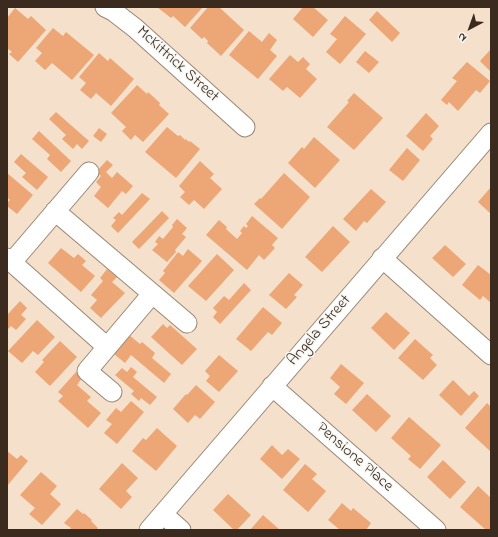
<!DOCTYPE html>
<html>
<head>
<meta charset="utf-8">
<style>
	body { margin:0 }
	#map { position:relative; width:498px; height:537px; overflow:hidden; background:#f5e1cb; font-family:"Indie Flower",sans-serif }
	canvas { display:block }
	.frame { position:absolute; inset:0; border:8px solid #3b2a1e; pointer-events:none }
	.north { position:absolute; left:450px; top:8px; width:40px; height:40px; -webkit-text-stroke:3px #f6f6f2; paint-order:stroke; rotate:221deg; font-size:11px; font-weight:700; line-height:16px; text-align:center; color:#3b2a1e }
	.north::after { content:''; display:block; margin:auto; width:14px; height:18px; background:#3b2a1e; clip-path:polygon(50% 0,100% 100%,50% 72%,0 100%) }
</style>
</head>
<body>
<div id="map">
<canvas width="498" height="537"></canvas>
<div class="frame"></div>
<div class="north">N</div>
</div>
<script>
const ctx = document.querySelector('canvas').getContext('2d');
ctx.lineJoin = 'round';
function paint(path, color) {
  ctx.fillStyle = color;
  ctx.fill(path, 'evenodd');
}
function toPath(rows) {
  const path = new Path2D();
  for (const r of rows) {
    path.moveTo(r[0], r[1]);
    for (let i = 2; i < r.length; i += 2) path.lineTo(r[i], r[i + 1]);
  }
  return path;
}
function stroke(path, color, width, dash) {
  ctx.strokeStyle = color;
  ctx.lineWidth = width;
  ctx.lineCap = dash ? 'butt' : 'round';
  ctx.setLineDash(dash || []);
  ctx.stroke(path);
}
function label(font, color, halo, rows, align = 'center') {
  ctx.font = font + ' "Indie Flower",sans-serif';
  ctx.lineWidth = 3;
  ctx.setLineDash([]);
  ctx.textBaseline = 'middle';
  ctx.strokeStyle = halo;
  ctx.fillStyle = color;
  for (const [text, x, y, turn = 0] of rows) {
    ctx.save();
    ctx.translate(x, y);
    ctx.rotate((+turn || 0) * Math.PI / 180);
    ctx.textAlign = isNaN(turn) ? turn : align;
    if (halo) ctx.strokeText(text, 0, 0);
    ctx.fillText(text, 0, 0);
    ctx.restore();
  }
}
paint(toPath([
	[157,7,203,7,185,27,173,16,171,18],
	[208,7,219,7,244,30,221,56,207,43,208,41,204,37,202,39,190,28],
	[303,7,313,7,328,20,313,37,293,19],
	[15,8,28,19,31,16,46,30,18,62,9,54,12,52,7,48,7,18],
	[377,11,400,33,392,42,369,20],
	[345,16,366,34,340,64,326,52,337,39,330,34],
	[53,28,63,36,66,32,94,55,72,80,52,63,45,70,35,61,42,53,36,48],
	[249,31,262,42,269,33,277,40,270,50,277,56,258,79,229,55],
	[491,49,491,72,480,61],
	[365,51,379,62,369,73,356,62],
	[99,53,108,61,110,58,134,79,111,106,96,93,91,99,80,90,86,83,79,77],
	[290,55,298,62,303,57,310,64,306,69,317,79,300,98,287,87,283,91,269,79],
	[467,62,490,81,480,93,476,90,458,111,449,102,447,105,441,100,457,81,452,78],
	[137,85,147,94,148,92,160,103,159,105,169,114,143,142,135,135,131,140,122,131,126,127,111,113],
	[354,93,383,118,354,150,327,127,349,102,347,101],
	[56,112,89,141,82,149,77,144,73,149,62,139,66,135,49,119],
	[426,113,439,126,430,136,433,139,423,151,406,136],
	[167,127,178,136,180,135,185,140,186,139,189,142,190,141,200,149,176,178,145,152],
	[99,128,107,134,101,142,93,136],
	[39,131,71,161,61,172,47,159,50,155,32,139],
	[314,137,340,160,315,188,288,163,302,147,304,149],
	[407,148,420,160,403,181,389,170],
	[21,154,48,177,37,190,22,177,26,173,14,162],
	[107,160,113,165,106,172,112,178,117,172,133,186,126,194,122,191,108,208,94,196,101,187,96,182,101,176,96,172],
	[200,161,214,174,210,178,222,189,204,209,194,200,189,205,180,197,185,192,179,186],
	[7,173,33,195,17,214,7,206,7,203,10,200,7,197],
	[284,173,310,197,282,229,254,204,260,198,261,199],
	[491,187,491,214,478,202],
	[371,189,386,202,367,223,364,221,356,231,343,219],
	[142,193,150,199,118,233,111,226,116,220,113,218,119,212,122,215],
	[162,211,169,218,139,249,132,242],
	[252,216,278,238,272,245,275,248,264,260,259,255,247,270,206,235,219,220,227,227,226,229,237,239,242,233,240,231,244,226,246,228,248,226,246,224],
	[177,219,187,228,182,234,186,237,175,250,176,252,167,262,152,250,158,244,155,242,159,236,163,239,173,227,172,225],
	[333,226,350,242,322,272,305,257],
	[445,245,466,264,453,277,432,258],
	[61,248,74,258,78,254,86,261,82,265,95,276,81,292,48,263],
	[188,249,202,261,174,293,159,280,165,273,163,271,178,252,183,256],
	[217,254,234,270,206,301,188,286],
	[478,265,491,275,491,301,490,302,483,296,480,300,462,285],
	[107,269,117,277,112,282,125,293,101,318,90,308,97,300,91,295,103,281,100,278],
	[289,273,303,285,294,295,297,297,286,309,269,295],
	[244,283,251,290,220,324,213,317,217,312,213,308,224,296,229,300],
	[20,301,27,308,21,315,26,319,16,330,11,326,7,330,7,315],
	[263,307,282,323,272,335,268,332,251,351,236,339],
	[386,312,410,333,394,350,371,328],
	[37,320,55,337,38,355,33,351,22,363,8,351],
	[163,324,167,328,170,325,197,349,182,365,151,337],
	[129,335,140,344,142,342,155,353,152,358,171,374,164,383,131,355,125,363,114,354],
	[415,339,433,355,430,358,437,365,423,380,398,358],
	[60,341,77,357,50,386,35,372,44,362,42,360],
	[219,355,238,371,219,392,206,381,210,376,205,371],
	[341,364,364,383,346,404,334,394,340,387,330,378],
	[131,367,137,372,133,377,157,397,150,405,141,398,139,401,131,394,134,391,115,375,122,368,127,372],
	[76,372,82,378,77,385,91,397,87,401,101,413,88,428,58,401,63,396,58,392],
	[453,380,469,396,474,391,479,396,461,416,439,395],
	[196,385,215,402,200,419,195,415,188,423,173,409,186,394,187,395],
	[367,394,391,416,376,432,352,410],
	[131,401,144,412,117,444,104,433,112,424,106,420,116,408,121,412],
	[487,403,491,407,490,451,465,428],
	[409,417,441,445,420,469,408,459,411,456,391,438],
	[157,428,177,446,156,471,132,451,143,438,146,440],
	[272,445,282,455,288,449,300,459,282,479,260,459],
	[7,451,17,459,21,455,28,461,7,486],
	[443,460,466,482,450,499,427,477],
	[122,463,138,478,126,491,132,497,121,509,99,489],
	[305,464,317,474,312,479,326,491,308,512,283,490],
	[41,472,57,486,50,494,61,504,42,525,29,514,35,508,20,495],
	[478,486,491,498,491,530,486,530,460,507],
	[228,494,251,515,237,530,234,530,213,510],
	[342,503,351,511,353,508,371,523,366,530,340,530,328,520],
	[77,509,83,514,84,513,92,520,91,521,98,528,96,530,70,530,71,528,64,523],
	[263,515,280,530,250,530]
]), '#eda676');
const minor = toPath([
	[105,7,113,11,135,28,245,127],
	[55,211,187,323],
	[7,258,107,347],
	[382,258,491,355],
	[12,262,89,172],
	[272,386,436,530],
	[112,392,87,371,152,294],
	[163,514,181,530],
	[149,530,491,133]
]);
stroke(minor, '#988674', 21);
stroke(minor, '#fff', 19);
label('16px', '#3b2a1e', '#f6f6f2', [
	["McKittrick Street",177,65,42],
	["Angela Street",320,331,-49],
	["Pensione Place",354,458,41]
]);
</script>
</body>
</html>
